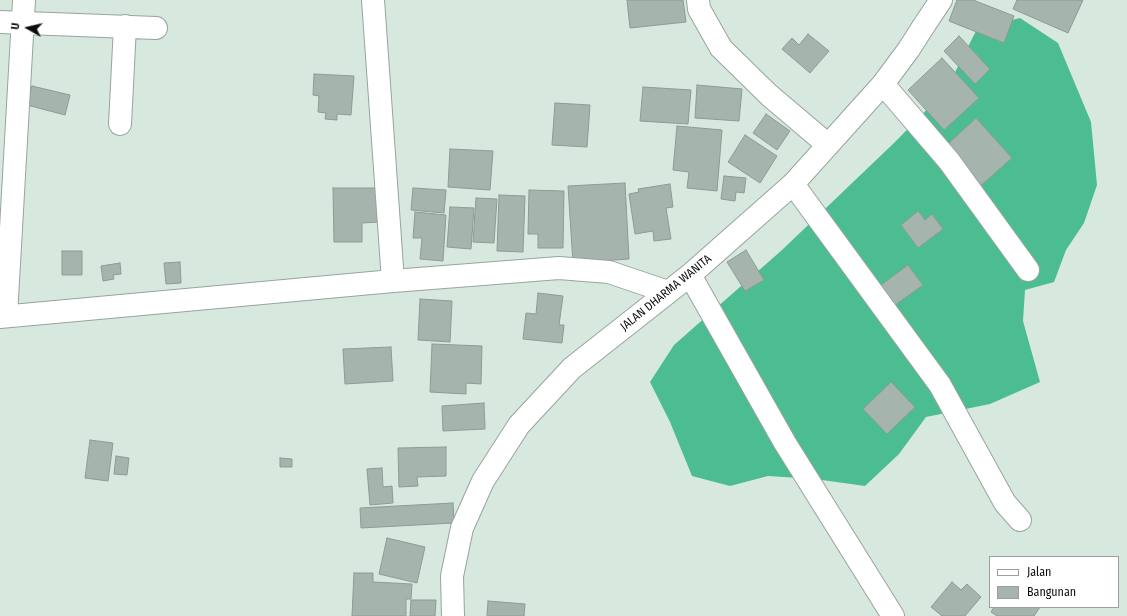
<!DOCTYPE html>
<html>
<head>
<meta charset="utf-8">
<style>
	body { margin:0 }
	#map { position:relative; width:1127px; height:616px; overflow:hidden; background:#d7e8df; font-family:"Fira Sans Condensed",sans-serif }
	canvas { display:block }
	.legend { position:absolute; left:989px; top:556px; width:130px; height:52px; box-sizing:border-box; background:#fff; border:1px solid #9d9f9e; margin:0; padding:5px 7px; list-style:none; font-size:12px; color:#090e0c }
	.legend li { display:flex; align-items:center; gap:8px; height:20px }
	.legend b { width:20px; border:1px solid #9d9f9e }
	.north { position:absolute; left:8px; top:8px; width:40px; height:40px; -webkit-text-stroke:3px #fff; paint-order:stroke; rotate:278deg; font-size:11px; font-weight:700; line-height:16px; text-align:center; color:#090e0c }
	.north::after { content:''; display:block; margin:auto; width:14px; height:18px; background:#090e0c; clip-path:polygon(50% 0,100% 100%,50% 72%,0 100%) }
</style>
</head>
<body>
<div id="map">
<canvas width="1127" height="616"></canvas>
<ul class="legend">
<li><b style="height:5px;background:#fff"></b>Jalan</li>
<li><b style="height:11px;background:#a5b4ac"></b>Bangunan</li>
</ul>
<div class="north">U</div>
</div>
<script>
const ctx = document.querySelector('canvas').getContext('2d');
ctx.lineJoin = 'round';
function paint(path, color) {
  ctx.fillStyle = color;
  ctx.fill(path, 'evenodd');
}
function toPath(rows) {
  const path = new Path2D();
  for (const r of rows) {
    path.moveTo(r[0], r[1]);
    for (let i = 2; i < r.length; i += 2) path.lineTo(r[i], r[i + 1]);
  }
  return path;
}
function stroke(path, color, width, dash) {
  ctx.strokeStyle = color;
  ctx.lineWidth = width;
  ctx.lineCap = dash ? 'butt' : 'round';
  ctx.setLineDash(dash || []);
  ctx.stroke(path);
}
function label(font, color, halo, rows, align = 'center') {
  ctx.font = font + ' "Fira Sans Condensed",sans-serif';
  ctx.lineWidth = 3;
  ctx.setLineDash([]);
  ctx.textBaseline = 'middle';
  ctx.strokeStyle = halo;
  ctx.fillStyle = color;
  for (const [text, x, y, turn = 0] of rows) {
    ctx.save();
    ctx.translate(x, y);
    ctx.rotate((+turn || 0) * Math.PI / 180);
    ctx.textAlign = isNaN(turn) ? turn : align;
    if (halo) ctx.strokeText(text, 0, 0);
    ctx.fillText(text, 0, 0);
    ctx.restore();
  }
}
paint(toPath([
	[1020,18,1058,43,1091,122,1097,185,1084,223,1066,250,1054,282,1025,290,1023,321,1040,382,990,404,926,417,899,454,865,486,815,479,768,476,730,486,692,476,670,422,650,382,674,345,782,250,895,142,946,90,977,29]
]), '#4bbd90');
const building = toPath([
	[627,0,683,0,686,22,630,28,627,0],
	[957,0,973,0,1014,16,1004,43,949,21,957,0],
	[1017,0,1083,0,1068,33,1013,9,1017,0],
	[808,34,829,51,810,73,782,49,792,38,799,45,808,34],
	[959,36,990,69,975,84,944,51,959,36],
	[942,58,979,98,944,130,908,90,942,58],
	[314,74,354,76,351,115,337,114,337,120,325,119,326,113,318,112,319,96,313,95,314,74],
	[697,85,742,89,739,121,695,118,697,85],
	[32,86,70,95,65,115,27,105,32,86],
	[643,87,691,90,688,124,640,121,643,87],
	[555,103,590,105,587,147,552,145,555,103],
	[766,114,790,131,777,150,753,133,766,114],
	[976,118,1012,158,978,188,958,165,963,161,948,144,976,118],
	[677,126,722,130,717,191,687,188,689,172,673,170,677,126],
	[745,135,777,156,760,183,728,162,745,135],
	[450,149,493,151,490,190,448,187,450,149],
	[724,176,746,178,744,193,736,192,735,201,721,199,724,176],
	[625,183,629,259,573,263,568,186,625,183],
	[670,184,673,207,666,208,671,239,654,241,653,231,635,234,629,194,639,192,638,189,670,184],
	[333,188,379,188,379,222,362,223,362,242,334,242,333,188],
	[413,188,446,190,444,213,411,210,413,188],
	[529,190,564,191,563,248,538,248,538,234,528,234,529,190],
	[499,195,525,196,523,252,497,251,499,195],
	[476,198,497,199,494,243,473,242,476,198],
	[450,207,474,208,471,249,447,247,450,207],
	[918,211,925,220,932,214,943,229,918,248,901,225,918,211],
	[415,212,446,215,443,261,420,259,422,238,413,238,415,212],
	[746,250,764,280,745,291,727,262,746,250],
	[62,251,82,251,82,275,62,275,62,251],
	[180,262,181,283,166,284,164,263,180,262],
	[120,263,121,274,113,275,114,279,103,281,101,266,120,263],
	[908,265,923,285,891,308,877,288,908,265],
	[538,293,563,296,559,325,564,325,562,343,523,339,526,313,536,314,538,293],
	[420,299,452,301,450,342,418,340,420,299],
	[432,344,482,346,481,384,466,383,466,394,430,392,432,344],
	[391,347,393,381,345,384,343,349,391,347],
	[891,382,915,407,887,434,863,409,891,382],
	[484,403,485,429,443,431,442,406,484,403],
	[90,440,113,443,108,481,85,478,90,440],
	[446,447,446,476,417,477,418,486,399,487,398,448,446,447],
	[116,456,129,458,127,475,114,474,116,456],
	[280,458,292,459,292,467,280,467,280,458],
	[382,468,383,487,392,486,393,503,370,505,367,469,382,468],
	[453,503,454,523,361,528,360,508,453,503],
	[387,538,425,547,417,583,379,574,387,538],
	[354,573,373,573,373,582,412,584,411,599,406,599,406,616,352,616,354,573],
	[952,582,961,590,967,584,981,597,965,616,942,616,931,607,952,582],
	[411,600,436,600,435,616,410,616,411,600],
	[488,601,525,604,524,616,487,616,488,601],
	[994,607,1040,607,1034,616,997,616,991,612,994,607]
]);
paint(building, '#a5b4ac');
stroke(building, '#8c9c94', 1);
const street = toPath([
	[373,0,393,281],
	[698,0,699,9,721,48,769,95,828,145],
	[0,22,156,28],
	[883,84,949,161,1028,270],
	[120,124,125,26],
	[793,184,940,385,1005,503,1020,520],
	[690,275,785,443,893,616],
	[6,316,24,0],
	[0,317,393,281,559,268,609,272,668,292],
	[453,616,452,576,462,528,483,481,519,425,572,368,690,275,793,184,883,84,909,49,923,27,941,0]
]);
stroke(street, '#96a59e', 24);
stroke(street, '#fff', 22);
label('12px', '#090e0c', '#fff', [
	["JALAN DHARMA WANITA",666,293,-39]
]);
</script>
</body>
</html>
